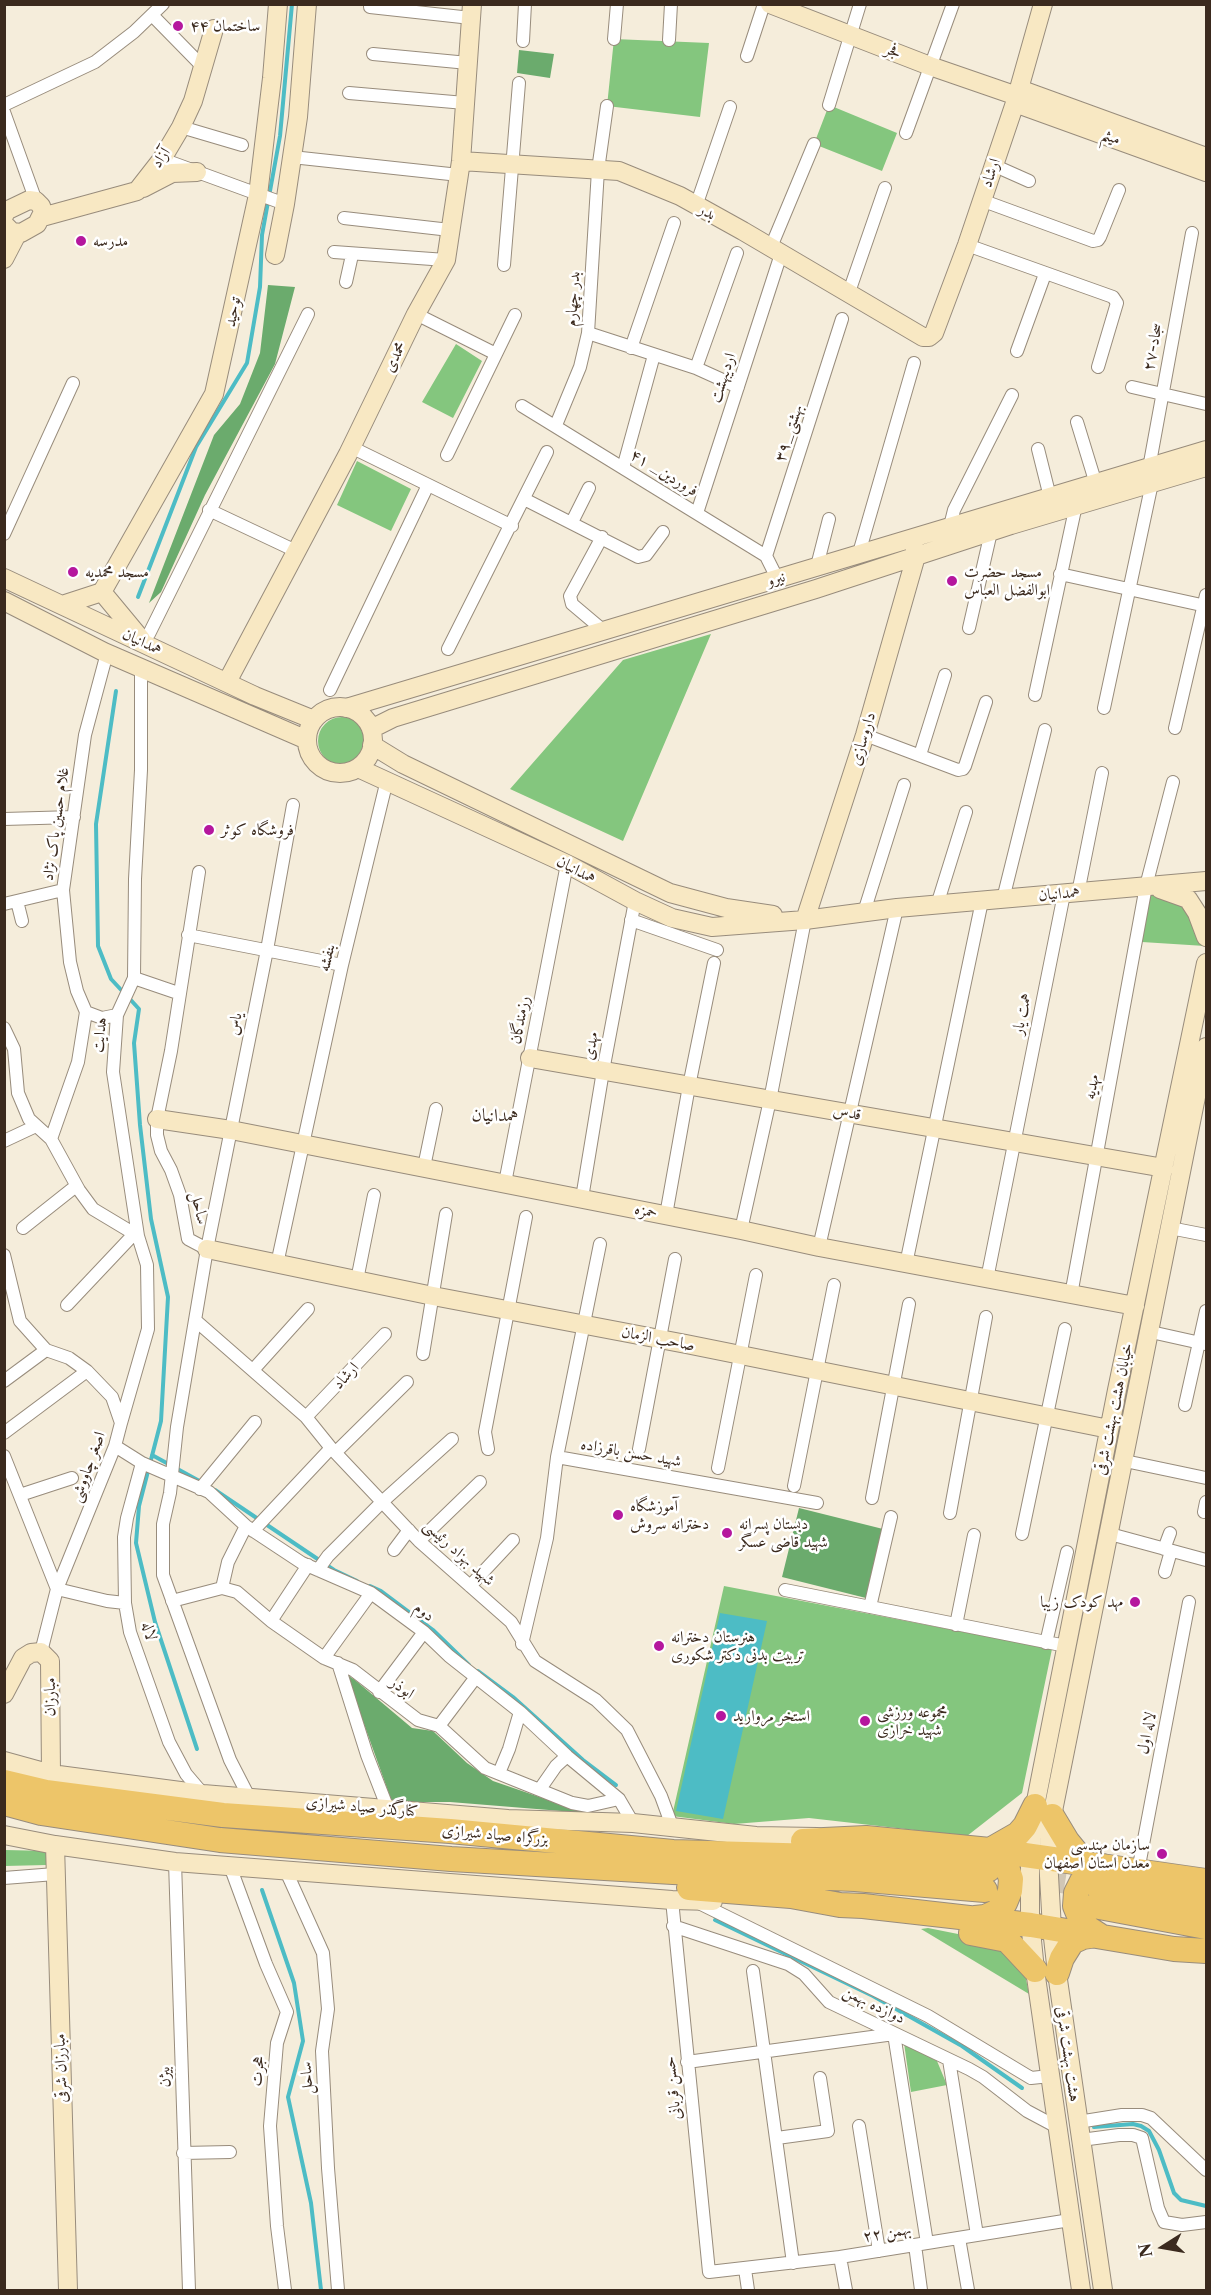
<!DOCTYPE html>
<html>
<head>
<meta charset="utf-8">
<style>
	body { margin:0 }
	#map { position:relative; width:1211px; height:2295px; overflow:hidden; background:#f5eddb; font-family:"Libre Caslon Text",serif }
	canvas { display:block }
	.frame { position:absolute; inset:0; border:6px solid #3b2a1e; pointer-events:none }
	.north { position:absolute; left:1133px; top:2217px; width:60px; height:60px; -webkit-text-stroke:4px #fff; paint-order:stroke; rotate:259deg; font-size:16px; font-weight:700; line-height:24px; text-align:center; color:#3b2a1e }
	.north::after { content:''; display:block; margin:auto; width:21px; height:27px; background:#3b2a1e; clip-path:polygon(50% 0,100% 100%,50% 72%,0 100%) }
</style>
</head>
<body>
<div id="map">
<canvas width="1211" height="2295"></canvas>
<div class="frame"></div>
<div class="north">N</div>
</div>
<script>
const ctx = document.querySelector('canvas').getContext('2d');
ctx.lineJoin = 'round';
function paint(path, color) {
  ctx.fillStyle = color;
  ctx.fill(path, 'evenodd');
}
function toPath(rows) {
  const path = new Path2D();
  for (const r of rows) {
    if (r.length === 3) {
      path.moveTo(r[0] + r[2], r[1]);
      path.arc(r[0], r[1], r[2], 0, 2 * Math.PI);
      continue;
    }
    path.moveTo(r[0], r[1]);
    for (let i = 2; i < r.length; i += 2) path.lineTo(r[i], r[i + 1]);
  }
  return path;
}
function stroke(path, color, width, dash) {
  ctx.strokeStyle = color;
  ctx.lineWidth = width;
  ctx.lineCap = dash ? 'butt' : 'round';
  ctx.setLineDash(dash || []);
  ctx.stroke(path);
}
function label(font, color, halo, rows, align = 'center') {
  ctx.font = font + ' "Libre Caslon Text",Amiri,serif';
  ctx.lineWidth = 5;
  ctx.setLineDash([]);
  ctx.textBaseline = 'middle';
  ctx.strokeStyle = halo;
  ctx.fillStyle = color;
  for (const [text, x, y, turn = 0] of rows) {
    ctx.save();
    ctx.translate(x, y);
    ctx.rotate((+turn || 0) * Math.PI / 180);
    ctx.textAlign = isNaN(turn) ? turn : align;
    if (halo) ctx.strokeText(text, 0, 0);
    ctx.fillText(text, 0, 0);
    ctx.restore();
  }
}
paint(toPath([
	[614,39,709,43,700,117,607,106],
	[829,105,897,133,882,171,814,144],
	[456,344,482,361,453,418,422,402],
	[357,461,411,489,391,531,337,505],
	[711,634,623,841,510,789,623,660],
	[342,741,24],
	[1151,892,1185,903,1205,946,1142,942],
	[724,1586,1052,1649,1022,1793,967,1836,809,1818,734,1824,672,1816],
	[5,1850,48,1851,46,1865,5,1866],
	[928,1928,1003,1943,1023,1964,1029,1994,921,1929],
	[904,2043,937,2061,947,2085,911,2092]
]), '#84c67e');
paint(toPath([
	[519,50,554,54,550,78,517,73],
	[268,285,295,287,275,364,205,495,161,592,149,603,214,435,240,404,260,353],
	[799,1508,883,1529,866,1598,782,1577],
	[346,1674,355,1680,412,1728,433,1731,467,1763,493,1781,586,1813,450,1802,392,1802]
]), '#6bab6d');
paint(toPath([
	[720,1613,767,1621,723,1819,676,1811]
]), '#4dbcc5');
stroke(toPath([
	[138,597,196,447,247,363,260,287,262,235,280,136,292,4],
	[116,691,96,824,98,946,111,979,124,993],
	[129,998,139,1009,134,1043,140,1125,151,1219,168,1297,161,1421,139,1506,136,1543,155,1622,197,1749],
	[152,1455,203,1483],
	[215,1490,334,1570,357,1581],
	[370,1586,381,1591,433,1630,469,1665],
	[478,1671,513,1697,583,1760,616,1785],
	[262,1890,294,1983,303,2041,288,2097,311,2203,321,2290],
	[715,1920,873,1996,962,2046,1022,2088],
	[1094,2127,1133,2124,1141,2126,1149,2131,1159,2150,1174,2193,1181,2200,1206,2206]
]), '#4dbcc5', 4);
stroke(toPath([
	[1006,1872,1098,1887]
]), '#d0c6b5', 24, [24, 12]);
const street = toPath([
	[370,4,370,7,471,18],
	[153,16,203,67],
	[614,39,617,4],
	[669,40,671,4],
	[523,41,525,4],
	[373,54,468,63],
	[747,56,764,4],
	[349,93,465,103],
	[4,105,95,62,134,32,163,4],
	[829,105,860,4],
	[4,112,36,201],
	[181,127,242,145],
	[906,133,953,4],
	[292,157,459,175],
	[162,159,285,204],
	[993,165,1029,181],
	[981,200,1093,241,1098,240,1100,237,1119,190],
	[696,206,730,107],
	[344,218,450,230],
	[967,245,1113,297,1117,303,1098,367],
	[771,247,814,144],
	[334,252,446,260],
	[504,265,519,83],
	[346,282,352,255],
	[849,292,885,188],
	[416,314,496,354],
	[588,333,696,368,738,387],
	[631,348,674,223],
	[1017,351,1045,274],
	[696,368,737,253],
	[1132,387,1206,404],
	[522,406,766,556,777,578],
	[1077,422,1096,484],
	[556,425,580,367,588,333,598,170,607,106],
	[351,447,512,526],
	[1038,449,1050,497],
	[447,455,515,315],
	[623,468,654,355],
	[1149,468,1192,233],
	[524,499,638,557,646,555,663,532],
	[209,510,296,551],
	[697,513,781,254],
	[572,522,589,488],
	[950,526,954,510,1012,395],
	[4,534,73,383],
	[602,537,570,596,572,604,604,631],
	[859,553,914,363],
	[766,556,842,319],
	[817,566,829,519],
	[1060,574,1206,606],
	[969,628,991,532],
	[149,634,308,314],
	[448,649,547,452],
	[330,690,428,485],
	[1035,695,1076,505],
	[1104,708,1152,483],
	[1175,728,1206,595],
	[865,735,958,770,963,769,965,766,986,702],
	[920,755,945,675],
	[4,819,74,817],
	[199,872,171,1051,157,1119,157,1135,161,1151,171,1170,180,1195,188,1239,207,1249,177,1427,170,1493,163,1524,163,1575,230,1760,249,1797],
	[1078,893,1102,773],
	[1003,899,1045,730],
	[17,901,22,921],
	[4,904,63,890],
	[937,905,966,812],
	[864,912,904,785],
	[631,920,717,950],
	[188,935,342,965],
	[134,978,178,993],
	[86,1012,102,1018,117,1015],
	[4,1028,14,1049,18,1093,29,1119,51,1139,79,1190,93,1209,138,1236],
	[51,1139,78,1062,86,1012,77,991,70,962,63,890,85,735,107,653],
	[4,1141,36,1126],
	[424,1167,436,1109],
	[505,1183,567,864],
	[582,1198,603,1071,635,901],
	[666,1215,689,1086,714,963],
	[23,1228,76,1186],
	[1170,1228,1206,1235],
	[741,1230,770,1100,805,920],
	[819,1247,897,908],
	[207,1249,267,950,293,805],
	[4,1255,20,1321,46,1350,69,1358,87,1371,112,1397,121,1423,115,1446,57,1589,41,1652],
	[277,1264,342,965,387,780],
	[906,1264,982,901],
	[987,1279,1064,894],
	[357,1280,374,1195],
	[1071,1295,1146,886,1173,782],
	[67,1305,134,1234],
	[195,1320,306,1417,331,1448,419,1541,511,1622,535,1661,596,1700,627,1730,661,1796,672,1826],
	[1151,1332,1205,1344],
	[423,1354,446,1214],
	[253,1370,308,1309],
	[4,1381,46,1350],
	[1185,1405,1206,1311],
	[306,1417,385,1334],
	[121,1423,148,1329,147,1265,138,1236,113,1072,117,1015,134,978,135,879,141,770,141,669],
	[4,1433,87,1371],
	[115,1446,142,1463,209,1492,246,1526,302,1563,371,1593,424,1632,449,1656,520,1712,567,1756,619,1799,633,1823],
	[488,1449,485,1432,526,1217],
	[639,1449,675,1259],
	[336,1452,407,1382],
	[4,1456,57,1589],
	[557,1457,817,1503],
	[1125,1461,1206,1478],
	[142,1463,127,1518,124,1537,125,1603,130,1632,169,1742,186,1774,203,1794],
	[718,1468,756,1275],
	[794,1486,834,1285],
	[200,1489,255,1422],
	[20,1495,72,1478],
	[872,1498,909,1304],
	[1204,1512,1206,1502],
	[950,1513,986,1317],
	[253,1531,331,1448],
	[1022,1534,1065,1329],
	[1110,1534,1206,1560],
	[419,1541,480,1482],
	[1164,1549,1170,1533],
	[394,1550,409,1530],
	[318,1570,328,1556,382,1502,452,1439],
	[1165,1572,1171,1551],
	[470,1586,513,1540],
	[222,1588,228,1562,246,1526],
	[57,1589,107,1601,125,1603],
	[785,1590,1066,1646],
	[172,1601,222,1588,237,1592,271,1621,324,1658,353,1670,418,1720,439,1726,485,1768,572,1803,588,1806,619,1799],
	[870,1607,891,1517],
	[271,1621,308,1565],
	[956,1625,974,1535],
	[1046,1643,1067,1552],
	[522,1644,547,1538,557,1457,600,1244],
	[324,1658,371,1593],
	[338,1663,367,1755,388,1809],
	[379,1692,424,1632],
	[439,1726,476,1677],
	[499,1773,509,1749,520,1712],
	[540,1789,556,1766,567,1756],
	[175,1862,189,2290],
	[230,1866,266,1964,287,2012,277,2043,270,2126,277,2226,285,2290],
	[286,1871,323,1953,328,2009,322,2051,328,2168,338,2290],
	[1138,1871,1189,1602],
	[4,1878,55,1874],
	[672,1900,709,2272,840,2257,1070,2220],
	[699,1903,928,2016,1031,2078,1050,2076],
	[673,1926,788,1964,804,1974,829,2002,969,2069,983,2077,1027,2111,1057,2127],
	[753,1971,793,2263],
	[949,2060,977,2235],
	[687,2062,894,2034,927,2243],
	[1078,2122,1122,2115,1142,2115,1151,2118,1206,2170],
	[859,2126,879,2251],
	[777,2138,828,2131,820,2078],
	[1081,2140,1119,2135,1133,2135,1142,2138,1158,2208,1164,2222,1182,2225,1206,2222],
	[183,2153,230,2152],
	[959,2238,968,2290],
	[915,2245,921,2290],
	[840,2257,846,2290],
	[745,2269,748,2290]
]);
const secondary = toPath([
	[770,4,930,66,1017,96],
	[1019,89,1206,157],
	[1015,103,1206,172],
	[461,161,619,171,680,196,743,231,923,337,929,337,934,333,967,245,1015,103,1043,4],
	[143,188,172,173,197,172],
	[4,216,6,211,29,200,36,201,41,206,43,212,37,224,21,233,12,232,4,224],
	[42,217,137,191,162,159,181,127,193,101,214,29],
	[275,255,285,204,298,117,307,4],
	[4,259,17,234],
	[4,578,255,696,314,720],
	[102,592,141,639],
	[4,601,104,652,307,740],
	[62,605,102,592,214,394,258,195,272,78,278,4],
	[227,682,348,454,416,314,446,260,461,161,472,4],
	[340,740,33],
	[346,708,1206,450],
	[371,729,393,718,816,589,1011,525,1206,467],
	[372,745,403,764,670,893,726,908,773,915],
	[358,768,567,864,635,901,672,918,712,927,805,920,897,908,1206,881],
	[1160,889,1188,899,1197,913,1206,937],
	[805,920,865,735,916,556,915,549],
	[530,1058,1164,1168],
	[157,1119,231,1130,741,1230,819,1247,1135,1306],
	[207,1249,433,1296,686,1344,1109,1429],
	[4,1694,23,1658,31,1653,41,1652,50,1661,51,1774],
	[4,1761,51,1774,203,1794,508,1819,633,1823,756,1836,817,1837],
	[4,1835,55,1845,175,1862,672,1900,713,1901],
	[55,1845,68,2290],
	[1081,2290,1035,1970,1030,1921,1030,1856,1035,1806,1117,1390,1206,963],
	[1103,2290,1057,1973,1052,1929,1048,1858,1052,1816,1206,1047]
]);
const highway = toPath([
	[4,1782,46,1792,223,1815,450,1831,673,1852,855,1857,988,1870],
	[4,1803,41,1813,220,1840,451,1859,673,1872,855,1879,985,1890],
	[1052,1816,1067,1841,1085,1863],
	[803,1841,866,1838,990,1850,1206,1881],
	[1098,1887,1206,1905],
	[689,1888,791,1896,840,1905,863,1906,1031,1925,1174,1949,1206,1951],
	[1094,1906,1206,1927],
	[975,1918,985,1917,996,1912,1005,1903,1010,1891,1011,1879,1007,1867,1000,1857,990,1850,1018,1834,1025,1826,1035,1806],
	[971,1933,1007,1940,1035,1970],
	[1099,1935,1088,1928,1080,1918,1075,1906,1076,1893,1082,1881,1091,1871,1103,1866],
	[1057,1973,1062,1958,1072,1942,1083,1937,1097,1935]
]);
stroke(street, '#988c7c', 14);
stroke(secondary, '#988c7c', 20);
stroke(highway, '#988c7c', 26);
stroke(street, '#fff', 12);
stroke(secondary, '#f8e8c3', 18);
stroke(highway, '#edc569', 24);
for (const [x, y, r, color] of [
	[178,26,6,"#b5179e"],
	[81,241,6,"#b5179e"],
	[73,572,6,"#b5179e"],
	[952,581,6,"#b5179e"],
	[209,830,6,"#b5179e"],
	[618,1515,6,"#b5179e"],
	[727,1533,6,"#b5179e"],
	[1135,1602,6,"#b5179e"],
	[659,1646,6,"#b5179e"],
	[721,1716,6,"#b5179e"],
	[865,1721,6,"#b5179e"],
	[1162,1854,6,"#b5179e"]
]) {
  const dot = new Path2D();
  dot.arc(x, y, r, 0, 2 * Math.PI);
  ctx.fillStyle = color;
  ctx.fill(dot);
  stroke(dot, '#fff', 2);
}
label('16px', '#3b2a1e', '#fff', [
	["ساختمان ۴۴",190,26],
	["مدرسه",93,241],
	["مسجد محمدیه",85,572],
	["مسجد حضرت",964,572],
	["ابوالفضل العباس",964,590],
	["فروشگاه کوثر",221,830],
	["آموزشگاه",630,1506],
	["دخترانه سروش",630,1524],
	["دبستان پسرانه",739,1524],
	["شهید قاضی عسگر",739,1542],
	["مهد کودک زیبا",1123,1602,"right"],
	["هنرستان دخترانه",671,1637],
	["تربیت بدنی دکتر شکوری",671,1655],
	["مجموعه ورزشی",877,1712],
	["شهید خرازی",877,1730],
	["استخر مروارید",733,1716],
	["سازمان مهندسی",1150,1845,"right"],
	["معدن استان اصفهان",1150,1863,"right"]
], 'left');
label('16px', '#3b2a1e', '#fff', [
	["فجر",893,51,21],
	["میثم",1111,137,20],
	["آزاد",161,158,-55],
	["ارشاد",991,173,-71],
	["بدر",707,212,28],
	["بدر چهارم",573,299,-86],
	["توحید",233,312,-79],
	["۲۷-سجاد",1153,347,-79],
	["محمدی",395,357,-64],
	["اردیبهشت",723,378,-72],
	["۳۹_بهشتی",789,433,-72],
	["۴۱ _فروردین",664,473,31],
	["نیرو",776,579,-17],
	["همدانیان",142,642,25],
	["داروسازی",863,739,-73],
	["غلام حسین پاک نژاد",56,824,-82],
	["همدانیان",576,870,28],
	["همدانیان",1059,894,-5],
	["بنفشه",327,958,-77],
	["همت یار",1022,1014,-78],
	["رزمندگان",520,1020,-79],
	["یاس",235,1024,-79],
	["هدایت",100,1035,-84],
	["مهدی",591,1046,-79],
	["مهدیه",1092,1087,-79],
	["قدس",847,1113,10],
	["ساحل",199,1208,77],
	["حمزه",646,1211,11],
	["صاحب الزمان",658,1339,11],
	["ارشاد",346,1376,-47],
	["خیابان هشت بهشت شرقی",1114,1409,-78],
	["شهید حسن باقرزاده",631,1453,10],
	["اصغر چاووشی",88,1467,-70],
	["شهید بهزاد رئیسی",459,1553,42],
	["دوم",424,1612,38],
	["لاله",149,1631,74],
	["ابوذر",402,1688,36],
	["مبارزان",50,1697,-90],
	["لاله اول",1147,1733,-79],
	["کنارگذر صیاد شیرازی",362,1807,5],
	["بزرگراه صیاد شیرازی",495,1835,5],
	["دوازده بهمن",874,2005,26],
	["هشت بهشت شرقی",1068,2054,82],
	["مبارزان شرقی",61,2068,-92],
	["هجرت",258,2071,-85],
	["بیژن",165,2077,-92],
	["ساحل",307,2078,-93],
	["حسن قربانی",673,2088,-96],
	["۲۲ بهمن",887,2233,-9]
]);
label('18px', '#3b2a1e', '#fff', [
	["همدانیان",495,1116]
]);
</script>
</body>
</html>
